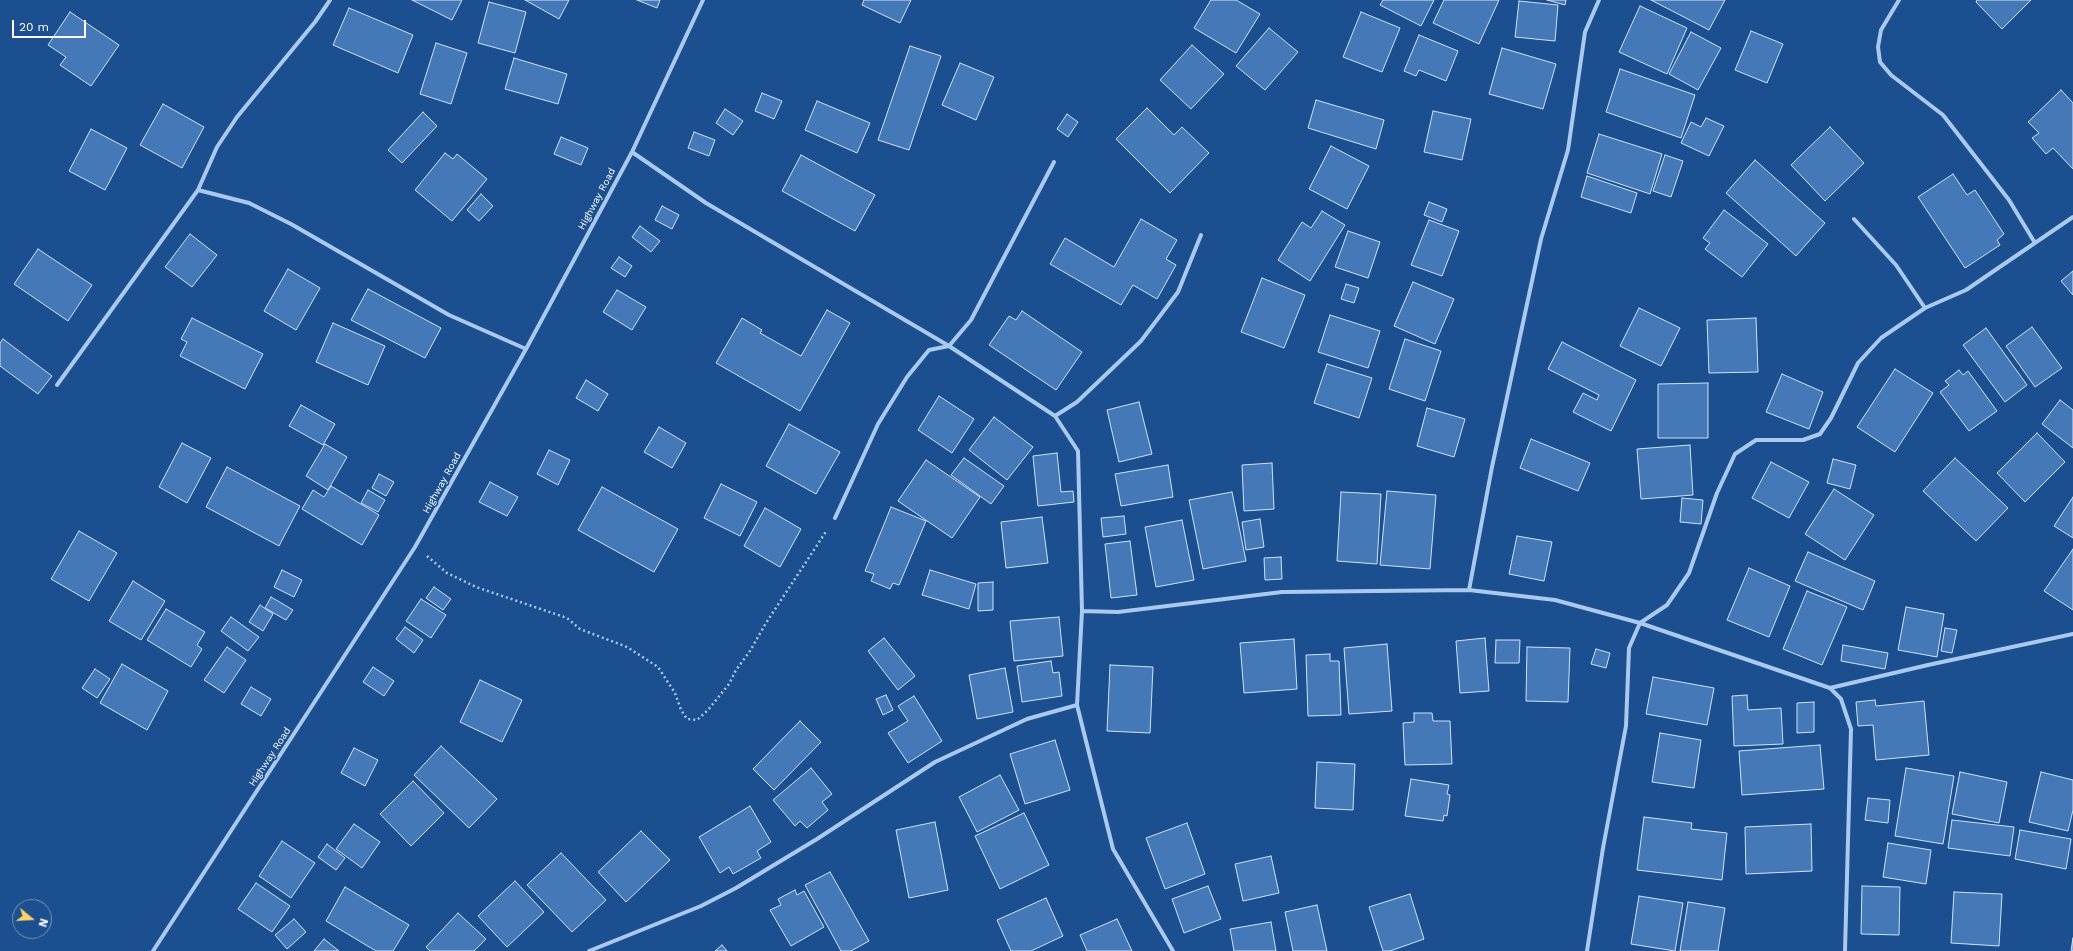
<!DOCTYPE html>
<html>
<head>
<meta charset="utf-8">
<style>
	body { margin:0 }
	#map { position:relative; width:2073px; height:951px; overflow:hidden; background:#1b4f8f; font-family:"Work Sans",sans-serif }
	canvas { display:block }
	.north { position:absolute; left:12px; top:899px; width:40px; height:40px; box-sizing:border-box; background:#1b4f8f; border:1px solid #7695bc; border-radius:50%; rotate:108deg; font-size:11px; font-weight:700; line-height:16px; text-align:center; color:#fff }
	.north::after { content:''; display:block; margin:auto; width:14px; height:18px; background:#ffd166; clip-path:polygon(50% 0,100% 100%,50% 72%,0 100%) }
	.scale { position:absolute; left:12px; top:20px; width:74px; height:18px; box-sizing:border-box; border:2px solid #fff; border-top:0; padding-left:5px; font-size:12px; line-height:14px; white-space:nowrap; color:#fff; -webkit-text-stroke:3px #1b4f8f; paint-order:stroke }
</style>
</head>
<body>
<div id="map">
<canvas width="2073" height="951"></canvas>
<div class="north">N</div>
<div class="scale">20 m</div>
</div>
<script>
const ctx = document.querySelector('canvas').getContext('2d');
ctx.lineJoin = 'round';
function paint(path, color) {
  ctx.fillStyle = color;
  ctx.fill(path, 'evenodd');
}
function toPath(rows) {
  const path = new Path2D();
  for (const r of rows) {
    path.moveTo(r[0], r[1]);
    for (let i = 2; i < r.length; i += 2) path.lineTo(r[i], r[i + 1]);
  }
  return path;
}
function stroke(path, color, width, dash) {
  ctx.strokeStyle = color;
  ctx.lineWidth = width;
  ctx.lineCap = dash ? 'butt' : 'round';
  ctx.setLineDash(dash || []);
  ctx.stroke(path);
}
function label(font, color, halo, rows, align = 'center') {
  ctx.font = font + ' "Work Sans",sans-serif';
  ctx.lineWidth = 3.5;
  ctx.setLineDash([]);
  ctx.textBaseline = 'middle';
  ctx.strokeStyle = halo;
  ctx.fillStyle = color;
  for (const [text, x, y, turn = 0] of rows) {
    ctx.save();
    ctx.translate(x, y);
    ctx.rotate((+turn || 0) * Math.PI / 180);
    ctx.textAlign = isNaN(turn) ? turn : align;
    if (halo) ctx.strokeText(text, 0, 0);
    ctx.fillText(text, 0, 0);
    ctx.restore();
  }
}
const building = toPath([
	[412,0,462,0,452,20,412,0],
	[525,0,569,0,559,19,525,0],
	[637,0,660,0,657,8,637,0],
	[864,0,911,0,900,23,862,5,864,0],
	[1211,0,1236,0,1260,14,1236,53,1194,28,1211,0],
	[1383,0,1434,0,1421,26,1380,5,1383,0],
	[1444,0,1499,0,1479,44,1433,23,1444,0],
	[1547,0,1566,0,1565,5,1547,0],
	[1651,0,1725,0,1709,30,1651,0],
	[1977,0,2031,0,2002,29,1976,2,1977,0],
	[1519,1,1558,5,1555,41,1515,37,1519,1],
	[489,2,526,12,515,53,478,43,489,2],
	[1640,6,1687,28,1667,74,1619,52,1640,6],
	[349,8,413,35,398,73,333,45,349,8],
	[70,12,119,45,91,86,60,65,66,57,48,45,70,12],
	[1361,12,1400,28,1382,72,1343,57,1361,12],
	[1269,28,1298,52,1265,90,1236,66,1269,28],
	[1751,31,1783,44,1767,83,1735,70,1751,31],
	[1691,32,1721,48,1698,90,1669,74,1691,32],
	[1419,35,1458,51,1446,81,1419,70,1416,76,1404,71,1419,35],
	[436,43,467,53,451,104,420,94,436,43],
	[1192,45,1224,74,1191,109,1160,80,1192,45],
	[910,46,941,56,909,150,878,140,910,46],
	[1502,48,1556,64,1543,109,1489,94,1502,48],
	[514,58,567,74,558,104,505,89,514,58],
	[960,63,994,77,976,120,942,105,960,63],
	[1620,69,1695,95,1681,138,1606,112,1620,69],
	[2061,90,2073,103,2073,169,2053,148,2046,154,2032,138,2039,133,2028,122,2061,90],
	[762,93,782,101,774,119,755,111,762,93],
	[1316,100,1384,120,1376,149,1308,128,1316,100],
	[817,101,870,123,857,153,805,130,817,101],
	[163,104,204,127,182,168,140,145,163,104],
	[1147,108,1174,135,1182,127,1209,153,1170,193,1116,139,1147,108],
	[725,109,743,121,733,135,716,123,725,109],
	[1433,111,1471,119,1462,160,1424,152,1433,111],
	[423,112,437,126,402,163,388,150,423,112],
	[1067,114,1078,122,1068,137,1057,129,1067,114],
	[1706,118,1724,126,1709,156,1681,143,1691,122,1701,127,1706,118],
	[1830,127,1864,163,1825,201,1791,165,1830,127],
	[91,129,127,148,105,190,69,171,91,129],
	[694,132,715,140,709,156,688,148,694,132],
	[1599,134,1662,154,1650,194,1587,173,1599,134],
	[561,137,588,148,581,165,554,154,561,137],
	[1331,146,1369,166,1347,209,1309,189,1331,146],
	[445,153,453,159,457,154,487,179,452,221,415,190,445,153],
	[801,155,875,195,855,231,782,191,801,155],
	[1665,155,1683,161,1671,197,1653,191,1665,155],
	[1755,160,1825,223,1796,256,1726,193,1755,160],
	[1953,174,1967,195,1975,190,2004,234,1997,240,2000,245,1965,268,1918,197,1953,174],
	[1587,176,1637,193,1631,213,1581,197,1587,176],
	[481,194,493,206,479,221,467,210,481,194],
	[1429,202,1447,209,1442,222,1424,215,1429,202],
	[662,206,679,215,672,229,655,220,662,206],
	[1724,210,1768,244,1742,277,1705,249,1710,243,1703,238,1724,210],
	[1322,211,1345,225,1310,281,1278,260,1302,222,1311,228,1322,211],
	[1141,219,1177,240,1166,259,1176,265,1157,299,1133,285,1121,305,1050,264,1065,238,1114,267,1141,219],
	[1429,220,1459,231,1442,276,1411,265,1429,220],
	[640,226,660,241,651,252,632,237,640,226],
	[1348,231,1380,242,1368,278,1335,267,1348,231],
	[190,234,217,255,192,287,165,267,190,234],
	[38,249,92,285,68,321,14,284,38,249],
	[619,257,632,266,625,277,611,268,619,257],
	[288,269,320,288,296,330,264,311,288,269],
	[2073,271,2073,295,2061,281,2073,271],
	[1262,278,1305,295,1284,348,1241,332,1262,278],
	[1413,282,1454,299,1435,344,1394,326,1413,282],
	[1346,284,1359,288,1354,303,1341,299,1346,284],
	[368,289,441,328,425,358,351,320,368,289],
	[617,290,646,307,632,330,603,312,617,290],
	[1639,308,1680,328,1661,366,1620,346,1639,308],
	[827,310,850,323,800,411,716,363,742,318,762,330,760,333,801,356,827,310],
	[1022,311,1082,352,1056,390,989,345,1009,316,1016,320,1022,311],
	[1330,315,1380,331,1368,368,1318,352,1330,315],
	[192,318,263,354,245,389,180,356,187,342,181,339,192,318],
	[1756,318,1758,372,1709,373,1707,320,1756,318],
	[333,323,385,346,368,385,316,362,333,323],
	[2032,327,2062,368,2035,387,2006,346,2032,327],
	[1986,328,2027,385,2005,402,1963,345,1986,328],
	[3,339,52,376,38,394,0,366,0,343,3,339],
	[1405,339,1441,351,1425,401,1389,389,1405,339],
	[1562,342,1636,380,1611,431,1573,412,1583,393,1597,400,1599,395,1548,369,1562,342],
	[1327,364,1372,378,1359,418,1314,403,1327,364],
	[1895,369,1933,393,1895,452,1857,427,1895,369],
	[1959,370,1963,375,1968,371,1997,411,1969,431,1940,392,1949,385,1945,381,1959,370],
	[1782,374,1823,392,1809,429,1766,412,1782,374],
	[586,380,608,394,598,411,576,398,586,380],
	[1708,383,1708,438,1658,438,1658,384,1708,383],
	[939,396,974,419,952,453,918,430,939,396],
	[2060,400,2073,410,2073,448,2042,424,2060,400],
	[1139,402,1152,454,1119,462,1107,410,1139,402],
	[301,405,335,424,323,445,289,426,301,405],
	[1427,408,1465,419,1454,457,1417,446,1427,408],
	[994,417,1033,447,1007,480,969,450,994,417],
	[789,424,840,452,816,494,766,466,789,424],
	[659,427,686,443,672,468,644,452,659,427],
	[2037,433,2065,462,2025,502,1997,473,2037,433],
	[1531,439,1590,463,1578,491,1520,468,1531,439],
	[182,443,211,458,187,503,159,487,182,443],
	[325,444,347,457,328,490,306,476,325,444],
	[1690,445,1693,495,1641,499,1637,449,1690,445],
	[549,450,570,460,558,485,537,474,549,450],
	[1057,453,1061,492,1073,491,1074,502,1038,506,1033,456,1057,453],
	[964,458,1004,486,991,504,951,475,964,458],
	[1955,458,2008,508,1976,541,1923,491,1955,458],
	[1833,459,1856,465,1850,489,1827,483,1833,459],
	[926,460,980,497,952,538,898,501,926,460],
	[1771,462,1809,482,1789,518,1752,498,1771,462],
	[1272,463,1274,509,1244,511,1242,465,1272,463],
	[1168,465,1173,497,1121,506,1115,474,1168,465],
	[227,467,300,506,279,546,206,507,227,467],
	[379,474,394,482,386,496,372,488,379,474],
	[490,482,518,497,507,516,479,502,490,482],
	[721,484,757,502,740,536,704,518,721,484],
	[331,486,379,515,362,545,302,509,313,490,324,497,331,486],
	[602,487,678,529,654,572,578,530,602,487],
	[1834,489,1874,515,1845,560,1805,534,1834,489],
	[368,490,385,500,378,512,361,503,368,490],
	[1387,491,1436,495,1430,569,1380,565,1387,491],
	[1232,492,1246,561,1203,569,1189,500,1232,492],
	[1341,492,1381,494,1377,564,1337,561,1341,492],
	[2073,497,2073,538,2054,526,2073,497],
	[1682,498,1703,500,1701,524,1680,522,1682,498],
	[891,507,926,521,899,585,893,583,890,589,871,581,874,574,865,571,891,507],
	[765,508,801,529,780,567,744,546,765,508],
	[1124,516,1126,534,1103,537,1101,518,1124,516],
	[1042,517,1048,563,1006,568,1001,522,1042,517],
	[1260,519,1264,547,1246,550,1242,522,1260,519],
	[1182,520,1194,580,1156,587,1145,527,1182,520],
	[79,531,117,553,89,601,51,579,79,531],
	[1517,536,1552,542,1544,581,1509,574,1517,536],
	[1130,541,1137,595,1111,598,1105,544,1130,541],
	[2073,549,2073,610,2044,591,2073,549],
	[1808,552,1875,581,1863,610,1795,581,1808,552],
	[1281,557,1282,579,1265,580,1264,558,1281,557],
	[1749,568,1790,586,1769,637,1727,620,1749,568],
	[282,570,302,580,294,597,274,587,282,570],
	[930,570,976,584,969,609,922,595,930,570],
	[133,581,165,601,141,640,109,621,133,581],
	[993,582,993,610,978,611,978,583,993,582],
	[434,587,451,599,443,610,426,598,434,587],
	[1807,591,1847,607,1822,665,1783,649,1807,591],
	[271,597,293,610,286,620,265,608,271,597],
	[421,599,446,615,431,638,406,621,421,599],
	[260,605,273,614,263,631,249,622,260,605],
	[1906,607,1944,614,1937,657,1898,650,1906,607],
	[166,609,205,632,197,645,202,649,191,667,147,640,166,609],
	[231,617,259,637,248,651,221,631,231,617],
	[1059,617,1063,656,1014,661,1010,621,1059,617],
	[405,627,423,640,414,653,396,639,405,627],
	[1945,628,1957,630,1952,653,1941,651,1945,628],
	[884,638,915,676,898,690,868,651,884,638],
	[1485,638,1489,691,1460,693,1456,641,1485,638],
	[1294,639,1297,689,1244,693,1240,643,1294,639],
	[1496,640,1520,640,1519,663,1495,663,1496,640],
	[1387,644,1392,711,1349,714,1344,648,1387,644],
	[1843,645,1888,653,1885,669,1841,661,1843,645],
	[227,647,246,660,224,693,204,680,227,647],
	[1527,647,1570,648,1568,702,1526,701,1527,647],
	[1596,649,1610,653,1606,668,1591,664,1596,649],
	[1330,654,1330,661,1339,661,1341,715,1308,716,1306,655,1330,654],
	[1051,661,1053,673,1059,672,1062,696,1022,702,1017,666,1051,661],
	[122,664,168,691,147,730,100,703,122,664],
	[1110,665,1153,667,1150,733,1107,731,1110,665],
	[373,667,394,681,384,696,363,682,373,667],
	[1005,668,1013,712,977,719,969,675,1005,668],
	[95,669,110,679,97,698,82,688,95,669],
	[1653,677,1714,688,1707,725,1646,714,1653,677],
	[480,680,522,700,502,742,460,722,480,680],
	[251,687,271,699,261,716,241,704,251,687],
	[886,695,893,710,883,715,876,699,886,695],
	[1747,695,1748,710,1781,708,1783,744,1734,746,1732,696,1747,695],
	[914,696,942,741,908,763,888,733,908,721,898,706,914,696],
	[1875,700,1876,706,1924,701,1929,755,1876,760,1873,725,1858,726,1856,702,1875,700],
	[1814,702,1814,732,1797,733,1797,703,1814,702],
	[1414,713,1432,713,1433,721,1450,721,1452,764,1405,765,1403,723,1414,722,1414,713],
	[800,721,821,742,774,790,753,769,800,721],
	[1660,733,1701,740,1694,788,1652,782,1660,733],
	[1055,740,1070,790,1025,804,1010,754,1055,740],
	[1820,745,1824,789,1742,795,1739,751,1820,745],
	[441,746,497,799,469,828,414,775,441,746],
	[354,748,378,760,365,786,341,773,354,748],
	[1317,762,1355,764,1353,810,1315,808,1317,762],
	[811,768,832,794,822,802,828,810,807,828,800,821,795,826,773,800,811,768],
	[1906,768,1954,776,1943,844,1895,836,1906,768],
	[1960,772,2007,782,1999,823,1952,814,1960,772],
	[2041,772,2073,780,2073,810,2068,831,2029,822,2041,772],
	[1000,775,1019,810,977,832,959,797,1000,775],
	[1411,779,1449,785,1447,794,1450,795,1447,816,1444,815,1443,821,1405,816,1411,779],
	[413,781,444,813,411,846,380,814,413,781],
	[1868,798,1890,800,1888,823,1865,820,1868,798],
	[750,806,771,842,757,851,761,858,733,874,729,867,720,873,699,837,750,806],
	[1024,813,1049,865,1000,889,975,836,1024,813],
	[1644,817,1692,823,1691,829,1727,833,1722,880,1637,870,1644,817],
	[1952,820,2014,827,2010,856,1948,848,1952,820],
	[935,822,948,890,909,898,896,830,935,822],
	[1187,823,1205,874,1165,889,1146,838,1187,823],
	[354,824,380,842,362,868,336,849,354,824],
	[1811,824,1812,871,1746,874,1745,827,1811,824],
	[2020,830,2071,839,2066,869,2015,859,2020,830],
	[641,831,670,860,626,902,598,872,641,831],
	[282,841,315,863,291,898,259,876,282,841],
	[1888,843,1931,850,1926,884,1883,877,1888,843],
	[327,844,345,858,336,870,318,857,327,844],
	[561,853,606,900,572,932,527,885,561,853],
	[1271,856,1279,893,1243,901,1235,864,1271,856],
	[830,872,869,941,851,951,841,951,805,885,830,872],
	[515,881,544,912,507,947,478,916,515,881],
	[256,883,290,906,272,932,238,909,256,883],
	[1208,886,1221,919,1184,933,1172,899,1208,886],
	[1862,886,1900,887,1899,935,1861,934,1862,886],
	[345,887,409,925,393,951,376,951,326,921,345,887],
	[795,890,797,895,804,891,824,927,791,946,770,910,781,905,778,899,795,890],
	[1954,892,2002,894,1999,946,1951,943,1954,892],
	[1410,894,1424,939,1390,951,1383,951,1369,907,1410,894],
	[1639,896,1683,903,1675,951,1631,944,1639,896],
	[1046,898,1063,936,1031,951,1011,951,997,920,1046,898],
	[1688,902,1725,908,1718,951,1680,951,1688,902],
	[1317,905,1327,951,1293,951,1285,912,1317,905],
	[458,913,486,939,474,951,430,951,426,947,458,913],
	[294,919,306,932,287,949,275,935,294,919],
	[1117,919,1132,951,1087,951,1080,935,1117,919],
	[1271,922,1276,951,1234,951,1230,929,1271,922],
	[2073,938,2073,951,2071,951,2073,938],
	[324,939,339,951,314,951,324,939],
	[722,945,727,951,715,951,722,945]
]);
paint(building, '#4478b7');
stroke(building, '#cfe3fa', 1);
stroke(toPath([
	[427,556,447,573,476,587,567,618,580,629,627,647,658,667,675,693,681,710,687,719,697,720,708,710,729,684,736,670,750,651,766,623,827,530]
]), '#a9c9ee', 2.5, [2, 3]);
stroke(toPath([
	[1899,0,1881,30,1878,47,1880,62,1891,75,1943,115,2009,200,2035,243],
	[632,152,706,203,949,346,1055,416,1078,451,1082,611,1077,705,1113,849,1173,951],
	[198,190,249,203,291,224,449,315,526,349],
	[1854,219,1896,265,1925,308],
	[57,385,198,190,217,147,237,117,315,22,330,0],
	[1055,416,1077,402,1141,341,1178,292,1201,235],
	[835,518,878,424,907,377,929,350,949,346,971,320,1054,162],
	[1469,590,1492,467,1541,239,1568,150,1585,32,1599,0],
	[1082,611,1118,612,1282,592,1469,590,1555,600,1640,623,1830,688,1841,699,1851,729,1845,951],
	[1830,688,1928,665,2073,634],
	[153,951,415,547,526,349,632,152,703,0],
	[589,951,701,906,736,888,817,839,935,762,1027,719,1077,705],
	[1587,951,1603,848,1626,726,1629,648,1640,623,1667,605,1689,573,1717,493,1735,454,1756,440,1803,440,1820,434,1831,418,1858,363,1881,338,1925,308,1966,290,2073,217]
]), '#a9c9ee', 4);
label('10px', '#fff', '#1b4f8f', [
	["Highway Road",597,199,-62],
	["Highway Road",442,483,-61],
	["Highway Road",270,757,-57]
]);
</script>
</body>
</html>
